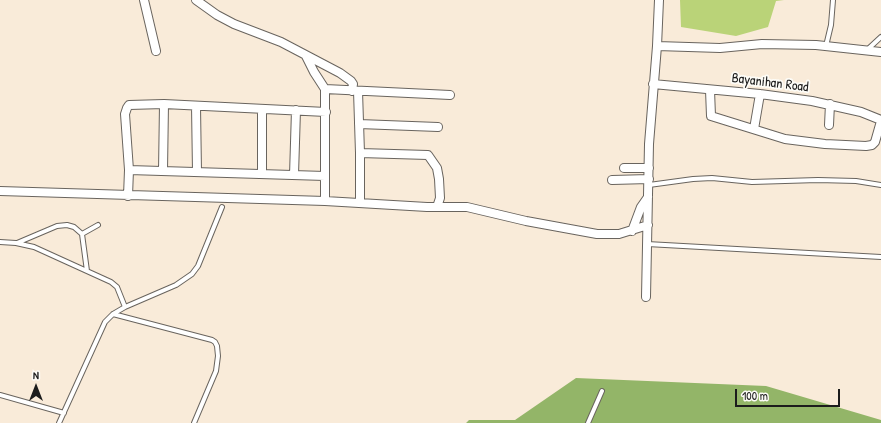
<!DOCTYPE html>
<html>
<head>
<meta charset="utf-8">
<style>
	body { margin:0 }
	#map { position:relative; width:881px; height:423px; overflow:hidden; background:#f9ebd9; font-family:"Patrick Hand",sans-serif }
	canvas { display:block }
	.north { position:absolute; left:16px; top:367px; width:40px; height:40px; -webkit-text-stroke:3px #fdfcf7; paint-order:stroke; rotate:0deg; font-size:11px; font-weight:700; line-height:16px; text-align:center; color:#1c1c1c }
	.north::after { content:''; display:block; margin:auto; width:14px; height:18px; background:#1c1c1c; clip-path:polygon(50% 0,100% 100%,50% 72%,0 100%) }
	.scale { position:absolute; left:735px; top:389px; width:105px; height:18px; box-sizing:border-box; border:2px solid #1c1c1c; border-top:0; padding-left:5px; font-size:12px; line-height:14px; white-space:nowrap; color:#1c1c1c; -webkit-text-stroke:3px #fdfcf7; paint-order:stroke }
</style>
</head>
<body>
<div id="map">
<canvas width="881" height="423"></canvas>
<div class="north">N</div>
<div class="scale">100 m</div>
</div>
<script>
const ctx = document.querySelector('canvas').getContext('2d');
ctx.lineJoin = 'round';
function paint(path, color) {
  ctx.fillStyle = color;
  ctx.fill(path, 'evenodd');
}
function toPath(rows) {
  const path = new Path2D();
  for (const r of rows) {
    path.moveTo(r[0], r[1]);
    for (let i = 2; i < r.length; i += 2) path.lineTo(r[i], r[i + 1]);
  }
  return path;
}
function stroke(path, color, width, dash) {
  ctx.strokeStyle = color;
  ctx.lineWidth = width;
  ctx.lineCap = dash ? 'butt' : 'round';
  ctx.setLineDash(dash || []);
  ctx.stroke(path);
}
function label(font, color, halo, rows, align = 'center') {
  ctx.font = font + ' "Patrick Hand",sans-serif';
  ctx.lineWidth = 3.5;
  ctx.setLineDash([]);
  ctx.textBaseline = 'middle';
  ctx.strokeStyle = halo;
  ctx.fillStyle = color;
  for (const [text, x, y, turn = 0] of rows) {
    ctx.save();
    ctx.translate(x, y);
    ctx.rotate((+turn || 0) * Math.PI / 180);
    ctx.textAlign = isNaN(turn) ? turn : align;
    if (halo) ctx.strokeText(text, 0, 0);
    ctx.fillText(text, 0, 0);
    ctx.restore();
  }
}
paint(toPath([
	[680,0,784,0,776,1,768,27,736,36,681,27]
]), '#bad378');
paint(toPath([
	[576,378,766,386,881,420,881,423,466,423,469,420,515,420]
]), '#93b568');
const service = toPath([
	[826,46,831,25,833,0],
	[867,50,881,37],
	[649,185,693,179,712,178,752,182,818,180,856,181,881,185],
	[82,234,98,225],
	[0,242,16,243,34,247,111,282,117,287,125,307],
	[17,243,57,226,67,225,74,227,82,234,87,271],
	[647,244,881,257],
	[113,314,212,340,215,342,217,346,218,356,216,371,194,423],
	[0,395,64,413],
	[59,423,105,322,113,314,125,307,176,285,192,274,198,266,222,207],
	[588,423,602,391]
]);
const minor = toPath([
	[144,0,156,51],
	[196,0,217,15,234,24,281,42,340,73,351,81,353,84,352,91],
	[657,46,720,48,762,44,816,45,881,52],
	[306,56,314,72,325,89,325,201],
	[653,84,760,94,812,101,861,112,881,120],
	[325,89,450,95],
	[710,90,711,116,785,139,825,144,866,146,872,145,875,142,881,121],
	[358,91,360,153,360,203],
	[196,106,197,172],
	[359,124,438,127],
	[829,125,830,104],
	[754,129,760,94],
	[360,153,428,155,437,168,439,179,440,198,437,207],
	[624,168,649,168],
	[129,170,325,176],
	[163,171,164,104],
	[262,174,262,109],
	[294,175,296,110],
	[612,180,649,179],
	[0,191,325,201,427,207,467,207,526,221,597,234,619,234,648,225],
	[128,196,129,170,125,114,127,108,129,105,164,104,326,112],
	[632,231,641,207,648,197],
	[646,297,649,144,657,46,659,0]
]);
stroke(service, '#69645e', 6);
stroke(minor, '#69645e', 10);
stroke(service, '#fff', 4);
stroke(minor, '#fff', 8);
label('14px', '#1c1c1c', '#fdfcf7', [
	["Bayanihan Road",770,83,7]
]);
</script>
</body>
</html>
